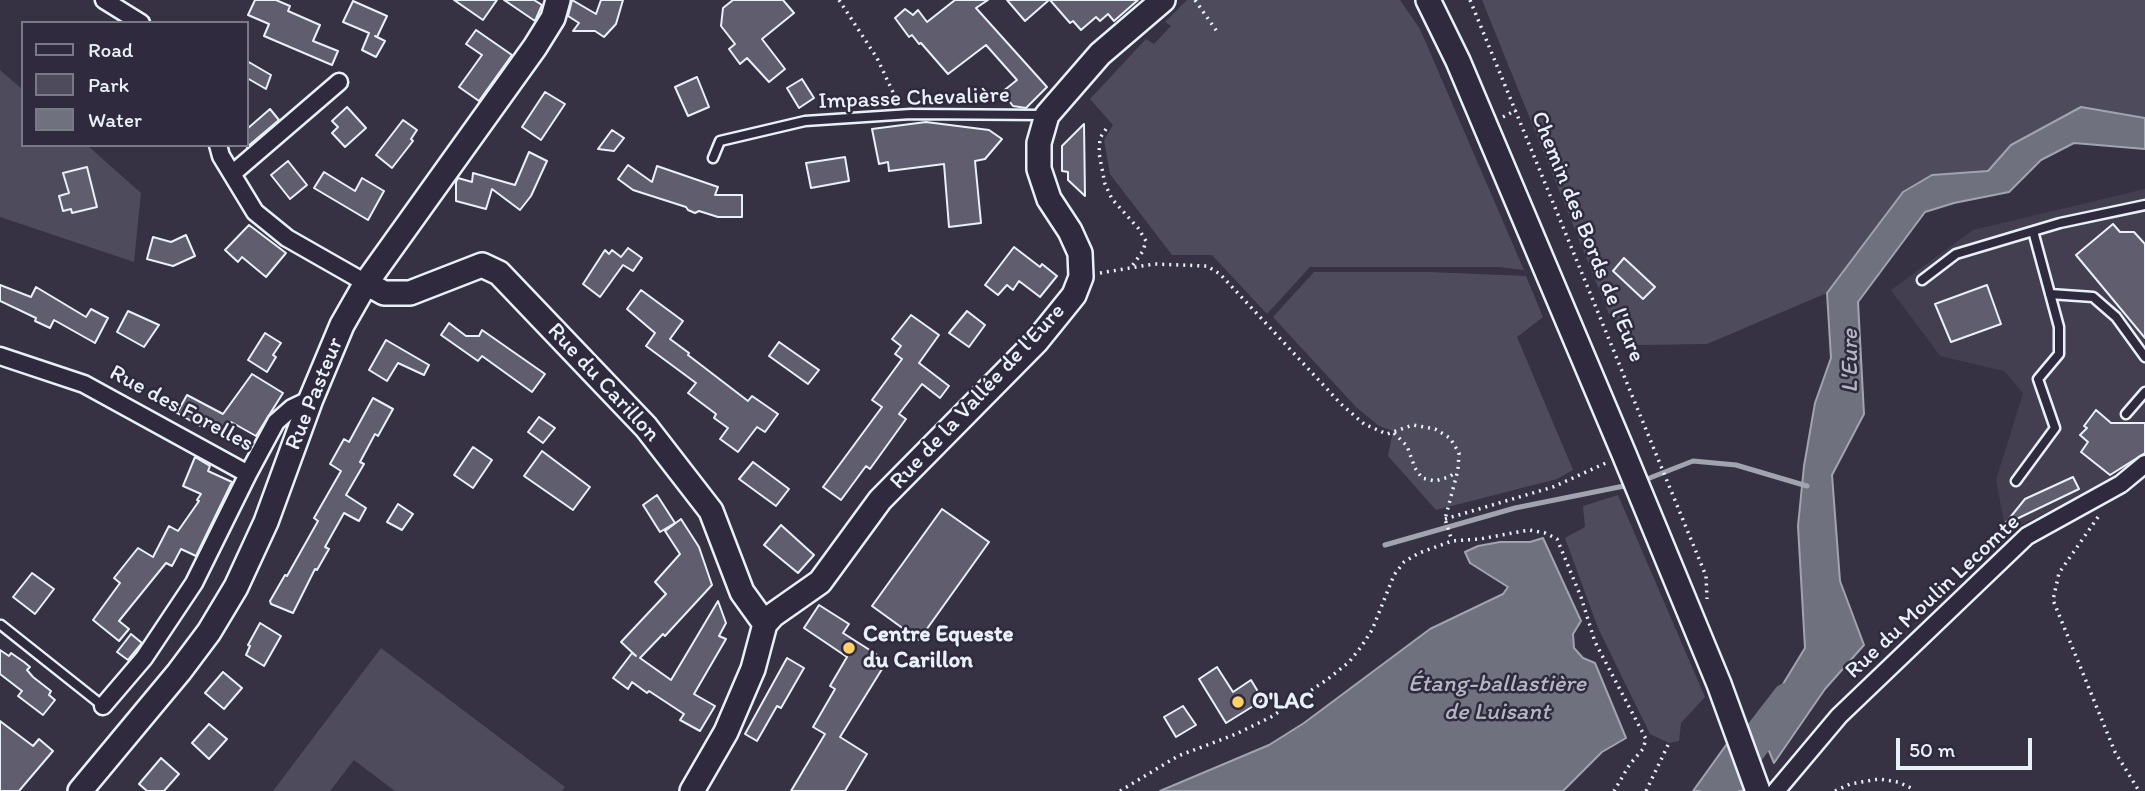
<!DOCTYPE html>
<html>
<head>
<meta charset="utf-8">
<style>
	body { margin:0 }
	#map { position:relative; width:2145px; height:791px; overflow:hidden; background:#363244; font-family:Itim,sans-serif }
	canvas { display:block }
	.legend { position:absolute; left:21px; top:21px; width:228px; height:126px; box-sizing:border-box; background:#2f2a3d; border:2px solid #797a88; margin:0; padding:9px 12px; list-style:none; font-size:21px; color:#e8f1f8 }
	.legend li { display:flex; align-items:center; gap:14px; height:35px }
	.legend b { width:35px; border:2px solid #797a88 }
	.scale { position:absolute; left:1896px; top:738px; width:136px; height:32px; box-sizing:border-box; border:4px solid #e8f1f8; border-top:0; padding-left:9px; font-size:21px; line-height:24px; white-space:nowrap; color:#e8f1f8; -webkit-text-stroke:5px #2f2a3d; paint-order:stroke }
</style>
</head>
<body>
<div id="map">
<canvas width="2145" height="791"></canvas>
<ul class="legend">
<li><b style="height:9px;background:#2f2a3d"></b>Road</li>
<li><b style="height:19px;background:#4d4b5c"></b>Park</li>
<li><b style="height:19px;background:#70717f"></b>Water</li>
</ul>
<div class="scale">50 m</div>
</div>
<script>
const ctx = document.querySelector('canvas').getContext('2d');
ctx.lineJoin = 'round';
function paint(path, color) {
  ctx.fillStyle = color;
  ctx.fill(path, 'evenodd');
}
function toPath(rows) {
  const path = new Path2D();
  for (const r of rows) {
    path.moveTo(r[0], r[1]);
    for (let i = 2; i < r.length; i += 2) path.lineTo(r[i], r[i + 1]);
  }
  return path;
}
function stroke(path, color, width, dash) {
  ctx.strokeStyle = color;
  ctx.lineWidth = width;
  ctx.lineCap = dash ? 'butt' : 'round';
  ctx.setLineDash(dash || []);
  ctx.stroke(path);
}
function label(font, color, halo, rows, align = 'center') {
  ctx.font = font + ' Itim,sans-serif';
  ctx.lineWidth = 5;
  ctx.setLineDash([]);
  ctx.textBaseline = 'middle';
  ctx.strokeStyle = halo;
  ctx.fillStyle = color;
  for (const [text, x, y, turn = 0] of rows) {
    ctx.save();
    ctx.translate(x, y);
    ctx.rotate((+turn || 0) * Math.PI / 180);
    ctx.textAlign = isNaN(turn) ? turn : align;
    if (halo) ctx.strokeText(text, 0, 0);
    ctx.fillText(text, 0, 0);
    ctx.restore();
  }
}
paint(toPath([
	[2145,189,2145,455,2131,466,2046,513,2006,532,1996,480,2023,393,2004,371,1940,356,1891,290,1973,230]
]), '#433f51');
paint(toPath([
	[1187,0,1400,0,1420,29,1524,270,1498,267,1310,267,1267,314,1212,255,1172,255,1110,174,1104,140,1113,125,1090,99,1146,39,1154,44,1171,26,1165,22],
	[1482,0,2145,0,2145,118,2081,107,2011,145,1988,171,1932,175,1903,192,1827,293,1707,344,1638,345,1609,314],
	[0,70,23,90,23,145,87,145,141,193,134,262,0,217],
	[1314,272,1429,272,1526,276,1543,317,1517,337,1573,470,1557,479,1436,510,1388,456,1393,431,1379,426,1356,407,1273,317],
	[1618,495,1705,697,1681,723,1679,741,1669,743,1650,734,1598,628,1565,538,1585,527,1583,506],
	[381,648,565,787,562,791,395,791,354,760,330,791,273,791]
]), '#4d4b5c');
const water = toPath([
	[2081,107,2145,118,2145,149,2074,143,2041,160,2009,192,1954,203,1925,212,1858,302,1864,414,1832,475,1840,581,1864,645,1825,689,1774,763,1758,725,1805,648,1798,526,1804,466,1815,403,1831,358,1827,293,1903,192,1932,175,1988,171,2011,145,2081,107],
	[1543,538,1581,621,1573,634,1574,648,1583,658,1595,663,1626,738,1602,752,1563,791,1160,791,1269,745,1304,723,1430,629,1503,594,1508,587,1470,563,1465,552,1478,546,1500,542,1530,542,1543,538],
	[1729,741,1748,784,1742,791,1693,791,1729,741]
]);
paint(water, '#70717f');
stroke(water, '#a0a4af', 2);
stroke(toPath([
	[1642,481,1693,461,1736,465,1807,486],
	[1385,545,1515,508,1629,485]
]), '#a0a4af', 5);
stroke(toPath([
	[1717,791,1788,699]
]), '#70717f', 33);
const building = toPath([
	[255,0,276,0,290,6,288,11,320,25,313,41,338,51,332,65,264,36,269,24,248,15,255,0],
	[454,0,497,0,483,20,454,0],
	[504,0,534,0,542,5,535,21,504,0],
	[572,0,596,14,601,0,623,0,616,24,604,37,595,31,573,31,579,23,568,16,572,0],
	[733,0,783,0,794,13,762,39,785,69,769,82,747,58,740,64,729,49,735,44,721,26,723,8,733,0],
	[955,0,988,0,976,8,1047,87,1026,108,1013,106,1002,92,1017,80,986,45,948,74,921,43,919,44,912,35,909,37,895,18,905,9,913,15,918,10,927,22,955,0],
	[1007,0,1049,0,1025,21,1007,0],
	[1050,0,1138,0,1114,21,1108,14,1100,21,1096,17,1081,30,1073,21,1070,23,1050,0],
	[353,1,387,16,377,37,375,36,385,41,376,57,362,50,369,33,343,22,353,1],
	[476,30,512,55,479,101,459,87,482,55,466,44,476,30],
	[247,61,271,75,266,89,247,78,247,61],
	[697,77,709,107,688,116,675,87,697,77],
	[802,79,814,98,799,108,787,88,802,79],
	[545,92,565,104,541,140,522,127,545,92],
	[347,107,366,128,345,147,332,133,338,127,332,121,347,107],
	[270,109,279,120,247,147,247,129,270,109],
	[403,120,417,130,411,139,413,141,392,168,376,155,403,120],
	[926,122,989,130,1002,139,985,159,975,161,981,223,949,227,944,164,889,171,888,162,879,164,872,129,926,122],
	[1084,124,1085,196,1068,180,1068,172,1062,171,1062,146,1084,124],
	[612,130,624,138,614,151,598,149,612,130],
	[529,152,547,161,531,196,520,210,492,189,486,209,456,201,456,182,458,178,472,182,473,173,515,185,529,152],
	[845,157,849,181,811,188,806,163,845,157],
	[288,161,307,185,290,199,271,175,288,161],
	[628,165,652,182,657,166,718,187,715,195,742,195,742,217,718,217,699,211,695,213,688,210,686,207,633,190,618,179,628,165],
	[87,167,97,207,72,213,71,209,63,211,59,196,69,193,63,173,87,167],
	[324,172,355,191,362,178,384,191,368,220,314,188,324,172],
	[2113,224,2120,232,2134,232,2145,244,2145,338,2076,255,2113,224],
	[249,225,286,253,266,277,242,257,238,262,225,250,249,225],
	[186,235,195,256,173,266,147,259,153,237,171,242,186,235],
	[1014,247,1040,267,1042,264,1057,276,1040,297,1019,281,1013,290,1007,285,998,295,985,285,1014,247],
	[628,248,642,258,633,271,623,265,600,297,583,284,605,250,609,254,612,250,621,257,628,248],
	[1624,258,1655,287,1643,299,1613,271,1624,258],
	[0,285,31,297,36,287,86,317,91,309,108,318,95,343,54,320,50,328,35,321,36,318,0,301,0,285],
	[1987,285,2001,324,1951,342,1935,304,1987,285],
	[641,290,683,321,670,339,689,353,688,355,748,401,752,396,778,414,765,432,757,427,738,452,720,439,728,428,714,418,716,414,688,393,696,383,646,346,655,333,627,309,641,290],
	[128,311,159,325,144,347,117,332,128,311],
	[967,311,985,325,969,347,949,333,967,311],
	[911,315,939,335,919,363,949,386,940,398,922,384,899,414,906,419,870,469,866,466,841,500,823,487,882,407,872,400,902,359,895,354,901,346,892,339,911,315],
	[449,323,466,336,479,336,482,330,545,374,532,392,482,356,478,361,441,335,449,323],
	[265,333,281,343,273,355,276,357,267,372,248,360,265,333],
	[386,340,429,365,424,375,398,363,387,381,369,370,386,340],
	[779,342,819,370,808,384,769,356,779,342],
	[252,374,283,393,256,436,231,422,222,435,205,422,202,427,177,413,187,395,223,414,252,374],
	[373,398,393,409,378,436,375,434,360,462,364,464,346,495,366,508,359,521,344,513,325,547,329,549,317,570,315,569,293,613,271,604,270,601,285,575,287,576,318,521,314,518,341,471,330,464,344,439,349,442,373,398],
	[2096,410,2111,423,2145,423,2145,453,2110,475,2081,452,2088,442,2080,435,2087,428,2084,426,2096,410],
	[539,417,555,428,543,443,528,432,539,417],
	[473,447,492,460,473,488,454,475,473,447],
	[542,451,590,487,573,510,524,476,542,451],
	[195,457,210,466,208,471,232,482,196,556,181,549,172,566,166,563,119,621,129,629,119,641,93,620,120,583,114,578,138,548,153,557,169,526,178,531,199,501,197,500,201,494,183,486,195,457],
	[753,462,789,489,776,506,739,479,753,462],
	[2073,477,2079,489,2004,525,2025,499,2073,477],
	[657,495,675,523,660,532,643,505,657,495],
	[398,504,413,514,402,530,387,522,398,504],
	[942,509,989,542,919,640,872,606,942,509],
	[681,519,699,547,712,585,665,636,663,634,640,658,671,680,718,601,726,623,719,636,726,639,694,694,715,706,700,731,680,720,684,714,649,691,647,693,632,682,628,689,613,678,632,653,636,656,621,642,666,594,655,582,680,554,665,531,681,519],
	[781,525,814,555,798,573,764,545,781,525],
	[32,573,54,589,35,614,13,597,32,573],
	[819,605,849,624,843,633,887,661,840,737,867,754,845,791,791,791,825,734,813,727,835,689,830,686,847,657,804,628,819,605],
	[260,623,281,636,264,666,246,655,250,646,248,645,260,623],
	[131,634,142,643,128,660,117,652,131,634],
	[0,650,9,656,11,653,24,662,30,667,27,670,33,677,51,691,49,695,55,700,43,715,18,696,22,691,0,674,0,650],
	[787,658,804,668,781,708,777,706,757,741,745,734,787,658],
	[1217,667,1233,692,1251,680,1263,700,1226,723,1199,679,1217,667],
	[223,672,242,688,224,709,205,693,223,672],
	[1183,706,1196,725,1176,737,1164,717,1183,706],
	[0,721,33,746,39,739,53,751,19,791,0,791,0,721],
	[209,724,227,739,209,759,192,743,209,724],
	[161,758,179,774,164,791,147,791,139,784,161,758]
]);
paint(building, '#605e6e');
stroke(building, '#e8f1f8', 2);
const lane = toPath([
	[713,158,720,141,805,121,911,114,1044,115],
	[1922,280,1956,254,2060,223,2145,205],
	[2050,294,2093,297,2116,317,2145,357],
	[2126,414,2145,392],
	[2016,481,2055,428,2038,379,2059,354,2059,327,2033,231],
	[1,625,103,706]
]);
const street = toPath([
	[104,0,141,23],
	[218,145,221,156,255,212,287,238,366,283],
	[232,174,339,82],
	[0,356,84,384,248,474,276,422,292,408,311,399],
	[103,706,144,658,194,583,248,474],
	[1776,791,1839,716,2027,536,2121,484,2145,464]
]);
const secondary = toPath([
	[1428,0,1458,61,1624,454,1719,684,1758,791],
	[366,283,384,293,410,293,482,265,499,273,646,427,711,511,742,592,765,624],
	[80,791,179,672,209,632,236,587,266,522,311,399,342,325,366,283,535,47,553,18,558,0],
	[692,791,726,732,753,669,765,624,773,615,820,582,880,500,1036,342,1074,295,1081,277,1080,253,1070,231,1049,199,1039,169,1039,143,1047,115,1100,54,1163,0]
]);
stroke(lane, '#e8f1f8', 13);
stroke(street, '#e8f1f8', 21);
stroke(secondary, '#e8f1f8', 28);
stroke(toPath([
	[839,0,877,58,898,103],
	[1195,0,1218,33],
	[1470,0,1706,576,1707,599],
	[1503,117,1516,110],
	[1106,129,1100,138,1099,153,1105,184,1112,199,1138,228,1146,241,1143,251,1132,266],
	[1100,273,1154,264,1207,266,1220,274,1341,404,1364,424,1387,434,1413,425,1435,429,1450,438,1459,453,1458,470,1445,519,1452,541],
	[1394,433,1407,446,1415,468,1422,478,1435,481,1449,477,1456,472],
	[2098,517,2059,573,2053,600,2115,752,2139,791],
	[1445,519,1553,487,1608,462],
	[1120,791,1178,756,1236,734,1271,717,1328,679,1349,662,1361,647,1372,630,1394,575,1404,562,1419,553,1452,541,1480,539,1529,530,1545,533,1557,539,1581,597,1595,642,1646,739,1643,749,1630,764,1614,791],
	[1646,791,1669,743],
	[1835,791,1850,784,1879,779,1898,782,1911,788,1912,791]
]), '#e8f1f8', 3.5, [2, 5]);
stroke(lane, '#2f2a3d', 8);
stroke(street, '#2f2a3d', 16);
stroke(secondary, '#2f2a3d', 23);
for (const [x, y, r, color] of [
	[849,648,7,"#ffd166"],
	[1238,702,7,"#ffd166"]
]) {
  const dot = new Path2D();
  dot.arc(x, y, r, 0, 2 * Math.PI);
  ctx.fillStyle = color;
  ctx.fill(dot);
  stroke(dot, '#2f2a3d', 2.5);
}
label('23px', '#e8f1f8', '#2f2a3d', [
	["Impasse Chevalière",914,99,-2],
	["Chemin des Bords de l'Eure",1587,237,68],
	["Rue du Carillon",603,383,47],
	["Rue Pasteur",315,394,-68],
	["Rue de la Vallée de l'Eure",978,397,-47],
	["Rue des Forelles",181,409,28],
	["Rue du Moulin Lecomte",1933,597,-43]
]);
label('bold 23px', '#e8f1f8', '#2f2a3d', [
	["Centre Equeste",863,635],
	["du Carillon",863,661],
	["O'LAC",1252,702]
], 'left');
label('italic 24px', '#b2b7c2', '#2f2a3d', [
	["L'Eure",1851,361,-90],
	["Étang-ballastière",1497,685],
	["de Luisant",1497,713]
]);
</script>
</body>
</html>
